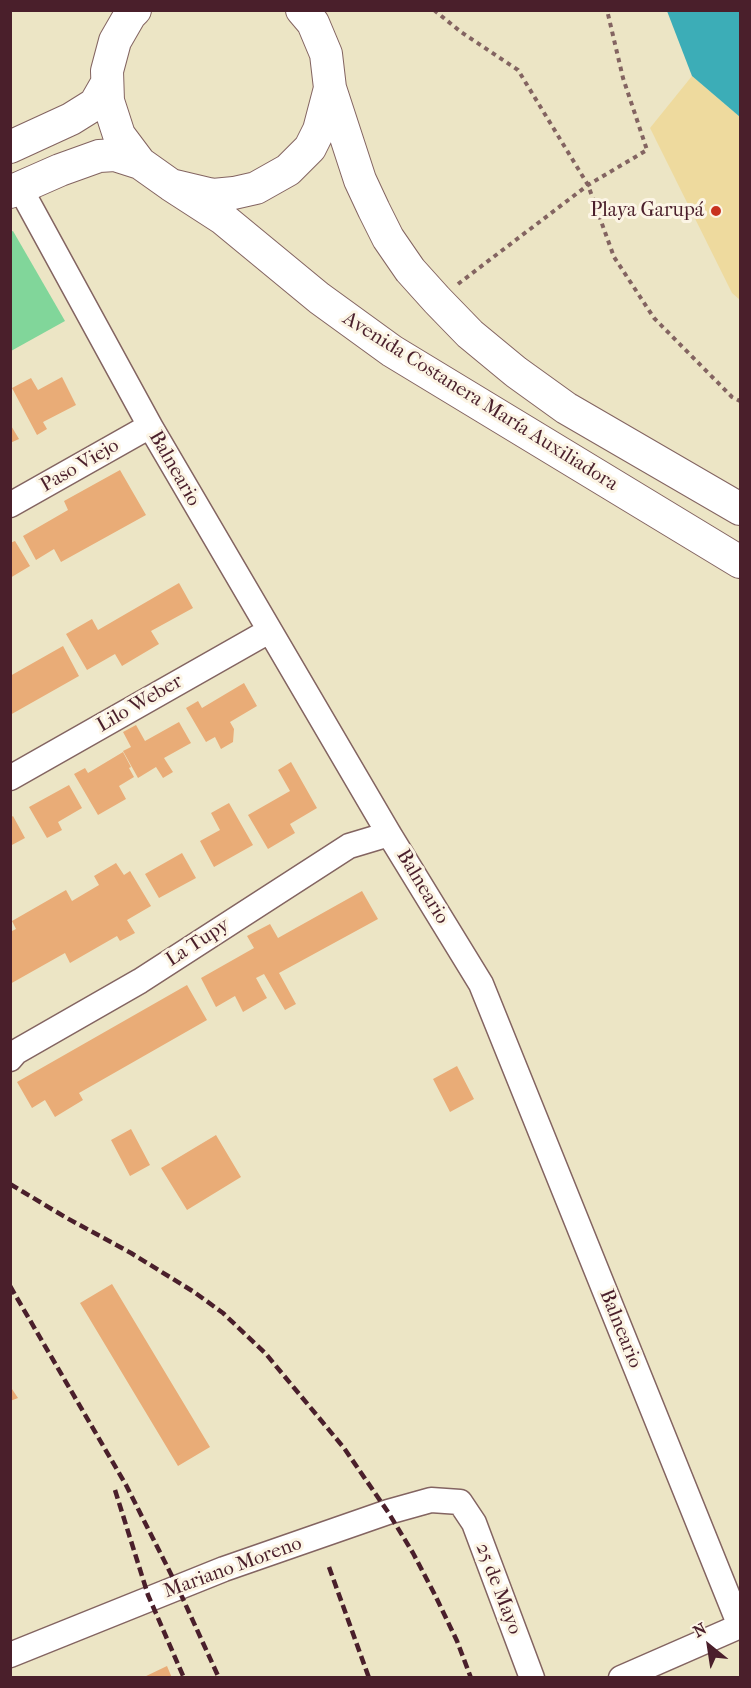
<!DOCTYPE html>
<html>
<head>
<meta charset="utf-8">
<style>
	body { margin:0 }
	#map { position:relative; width:751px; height:1688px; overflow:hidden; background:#ece5c5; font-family:"IM FELL French Canon",serif }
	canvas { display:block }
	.frame { position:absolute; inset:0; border:12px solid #4a1f2b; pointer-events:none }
	.north { position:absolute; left:679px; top:1616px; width:60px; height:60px; -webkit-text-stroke:4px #fcf5e5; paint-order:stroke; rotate:330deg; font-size:16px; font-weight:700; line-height:24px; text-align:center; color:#4a1f2b }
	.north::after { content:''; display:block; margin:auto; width:21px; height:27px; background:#4a1f2b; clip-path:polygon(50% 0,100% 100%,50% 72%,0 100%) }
</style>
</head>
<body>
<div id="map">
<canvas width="751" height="1688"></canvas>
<div class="frame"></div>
<div class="north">N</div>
</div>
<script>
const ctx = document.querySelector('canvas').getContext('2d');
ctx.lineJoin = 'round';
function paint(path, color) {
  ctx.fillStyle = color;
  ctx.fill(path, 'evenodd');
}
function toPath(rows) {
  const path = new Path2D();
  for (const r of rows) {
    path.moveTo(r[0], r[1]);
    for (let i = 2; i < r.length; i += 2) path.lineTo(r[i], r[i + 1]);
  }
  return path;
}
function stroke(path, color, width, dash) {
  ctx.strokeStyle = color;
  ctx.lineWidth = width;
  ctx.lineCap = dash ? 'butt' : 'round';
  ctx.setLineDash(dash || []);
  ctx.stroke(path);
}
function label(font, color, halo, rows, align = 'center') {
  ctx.font = font + ' "IM FELL French Canon",serif';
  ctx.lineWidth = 6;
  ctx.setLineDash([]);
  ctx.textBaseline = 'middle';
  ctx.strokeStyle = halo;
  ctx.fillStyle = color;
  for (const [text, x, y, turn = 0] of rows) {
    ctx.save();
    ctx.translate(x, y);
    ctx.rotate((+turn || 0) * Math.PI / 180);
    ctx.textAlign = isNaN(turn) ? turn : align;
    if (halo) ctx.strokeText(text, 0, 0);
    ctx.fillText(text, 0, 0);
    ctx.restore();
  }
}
paint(toPath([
	[13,231,65,321,11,351,10,232]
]), '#81d69a');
paint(toPath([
	[692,76,740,117,740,300,732,293,650,128]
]), '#eeda9e');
paint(toPath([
	[667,11,740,11,740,117,692,76]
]), '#3cadb7');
paint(toPath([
	[62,377,76,405,43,422,47,429,37,435,12,388,31,378,38,390],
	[10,424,19,439,10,443],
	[120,470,146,515,61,562,54,549,36,560,23,536,68,510,64,501],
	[15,541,30,566,10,578,10,543],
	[179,583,193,608,151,631,159,644,122,666,115,654,87,670,66,634,92,619,98,630],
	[63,646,79,676,10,715,10,676],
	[244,683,257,706,230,722,234,729,233,742,221,749,215,737,206,742,186,708,198,701,202,708],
	[179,722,191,743,164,758,173,772,163,778,156,767,138,778,123,751,131,747,123,732,136,725,145,741],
	[123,752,131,767,129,768,134,777,119,786,126,799,98,815,74,774,85,768,88,773],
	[291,762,317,808,290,824,295,833,268,849,248,815,290,791,278,770],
	[69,785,82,808,58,822,62,830,47,838,29,807],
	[229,803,253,845,214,867,200,841,220,830,211,813],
	[13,816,25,838,10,846,10,818],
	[182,853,196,878,159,898,145,874],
	[116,863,124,875,130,871,151,906,127,920,135,933,120,941,117,936,70,963,65,953,10,984,10,932,16,929,12,921,66,890,72,901,99,885,94,876],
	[362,891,378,919,279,973,296,1004,285,1010,264,974,256,978,267,998,243,1012,235,996,216,1007,201,978,254,948,247,936,270,924,278,938],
	[187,985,207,1020,79,1093,83,1100,55,1117,45,1100,32,1108,17,1082],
	[457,1066,474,1099,450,1112,433,1079],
	[131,1129,150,1165,130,1176,111,1140],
	[216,1135,241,1177,187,1210,161,1168],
	[112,1284,210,1447,178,1466,80,1303],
	[10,1386,18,1398,10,1401],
	[167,1666,172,1678,142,1678]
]), '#e9ac77');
const minor = toPath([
	[20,188,150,426,389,834,481,984,740,1626],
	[10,505,150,426],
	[10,778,269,631],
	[10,1059,16,1052,140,981,349,846,389,834],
	[10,1655,224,1569,388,1512,431,1500,460,1502,474,1523,532,1678],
	[621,1678,740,1626]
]);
const major = toPath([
	[135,10,130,15,115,41,107,71,108,101,119,135,140,163,171,185,213,195,234,193,256,188,288,170,310,148,319,130,330,88,326,54,313,23,302,10],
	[330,88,360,180,374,210,388,238,410,270,437,300,470,334,516,372,566,408,740,509],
	[10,147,71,119,95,104,107,83],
	[171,185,222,218,319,298,392,351,740,562],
	[10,192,60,170,99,156,115,155,140,163]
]);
stroke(minor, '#836461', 27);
stroke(major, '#836461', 34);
stroke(toPath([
	[434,10,461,32,518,70,588,185,614,257,654,318,732,397,740,401],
	[458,284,588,185,647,150,623,78,607,10]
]), '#836461', 4, [4.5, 4.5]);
stroke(minor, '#fff', 24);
stroke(major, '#fff', 32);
stroke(toPath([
	[10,1184,65,1217,131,1253,194,1292,223,1313,266,1354,344,1448,388,1512,413,1553,435,1595,457,1641,471,1678],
	[10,1286,126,1485,178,1588,219,1678],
	[115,1490,148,1595,184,1678],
	[329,1567,369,1678]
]), '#4a1f2b', 4.5, [9, 4.5]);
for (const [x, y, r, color] of [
	[716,211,6,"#c8321e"]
]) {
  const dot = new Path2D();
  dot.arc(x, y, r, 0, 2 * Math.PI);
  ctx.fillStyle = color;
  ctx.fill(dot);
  stroke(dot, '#fcf5e5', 2);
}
label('20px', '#4a1f2b', '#fcf5e5', [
	["Playa Garupá",704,211]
], 'right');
label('20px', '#4a1f2b', '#fcf5e5', [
	["Avenida Costanera María Auxiliadora",480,402,32],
	["Paso Viejo",80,466,-30],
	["Balneario",174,469,60],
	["Lilo Weber",140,704,-30],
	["Balneario",422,887,59],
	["La Tupy",198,943,-33],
	["Balneario",620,1329,68],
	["Mariano Moreno",233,1568,-20],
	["25 de Mayo",498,1589,69]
]);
</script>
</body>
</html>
